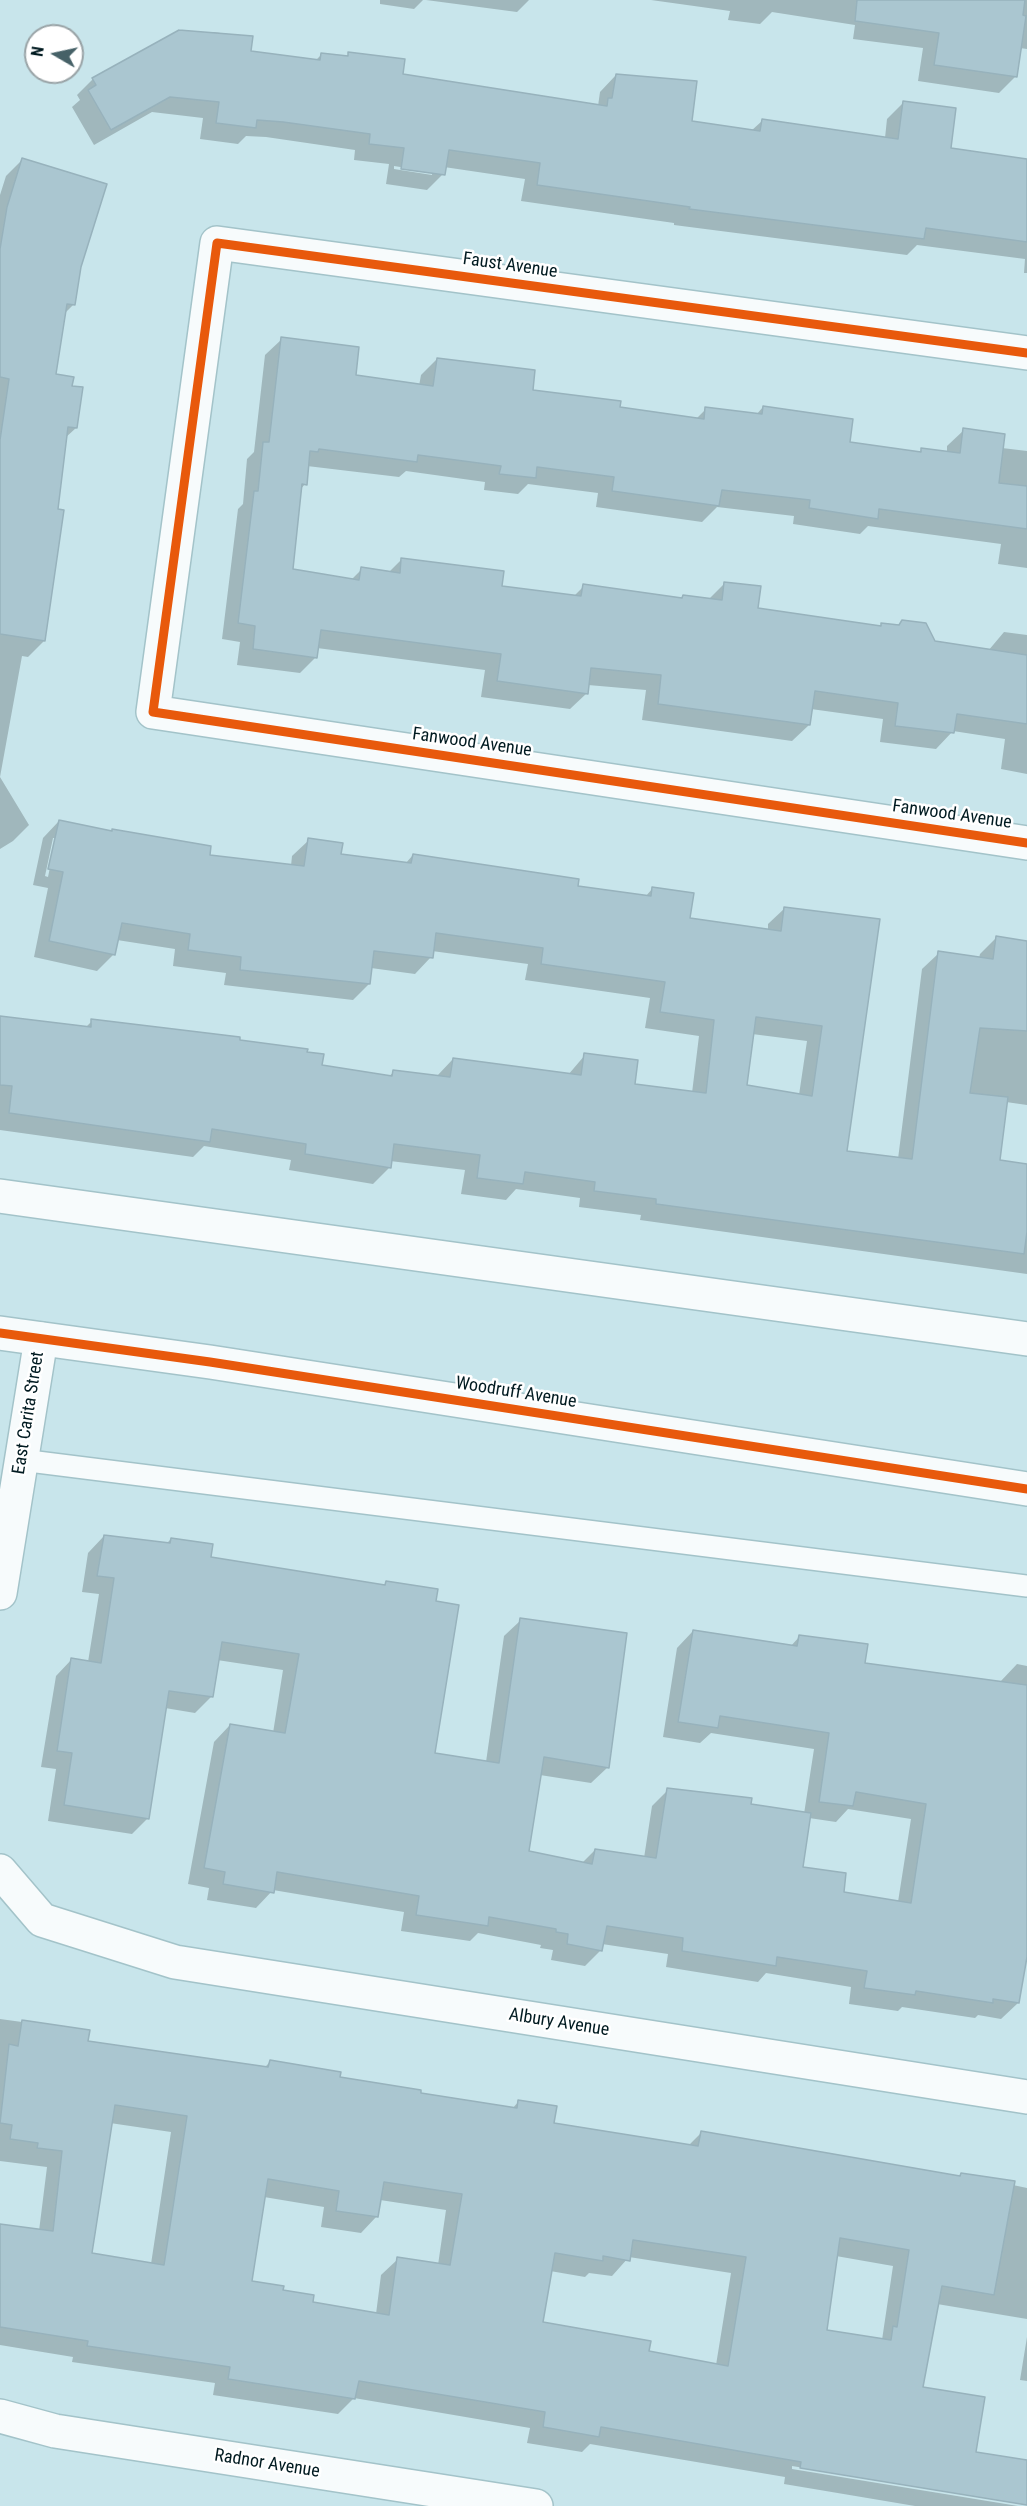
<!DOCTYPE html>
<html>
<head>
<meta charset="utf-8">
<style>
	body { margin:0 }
	#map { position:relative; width:1027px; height:2506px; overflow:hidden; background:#c8e5eb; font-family:"Roboto Condensed",sans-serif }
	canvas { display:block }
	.north { position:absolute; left:24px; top:24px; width:60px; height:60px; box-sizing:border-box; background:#fff; border:2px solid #99a3a6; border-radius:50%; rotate:279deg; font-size:16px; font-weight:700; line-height:24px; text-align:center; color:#001a20 }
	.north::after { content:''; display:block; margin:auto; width:21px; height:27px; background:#466167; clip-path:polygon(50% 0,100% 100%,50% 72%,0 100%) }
</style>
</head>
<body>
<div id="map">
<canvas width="1027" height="2506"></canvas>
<div class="north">N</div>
</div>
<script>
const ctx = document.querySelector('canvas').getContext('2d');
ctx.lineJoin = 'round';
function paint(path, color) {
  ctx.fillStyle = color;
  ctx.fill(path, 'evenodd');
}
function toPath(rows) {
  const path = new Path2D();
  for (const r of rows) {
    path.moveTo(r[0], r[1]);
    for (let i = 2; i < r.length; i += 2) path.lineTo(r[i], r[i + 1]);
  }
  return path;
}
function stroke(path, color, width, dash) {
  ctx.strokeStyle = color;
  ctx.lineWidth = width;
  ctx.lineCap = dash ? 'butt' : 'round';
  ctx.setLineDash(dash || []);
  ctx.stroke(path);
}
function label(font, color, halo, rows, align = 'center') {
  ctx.font = font + ' "Roboto Condensed",sans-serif';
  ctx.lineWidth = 5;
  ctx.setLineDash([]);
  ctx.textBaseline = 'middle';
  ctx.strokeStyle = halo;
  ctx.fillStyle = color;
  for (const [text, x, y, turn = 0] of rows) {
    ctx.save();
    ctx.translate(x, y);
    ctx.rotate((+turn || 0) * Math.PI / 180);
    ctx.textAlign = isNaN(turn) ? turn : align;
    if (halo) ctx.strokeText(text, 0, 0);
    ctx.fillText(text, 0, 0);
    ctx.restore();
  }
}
paint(toPath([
	[380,0,423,0,414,9,380,4],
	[426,0,529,0,517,12],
	[651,0,1027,0,1027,49,1020,48,1015,77,999,93,918,81,923,48,853,39,855,25,772,12,760,24,728,20,730,11],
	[213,32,251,37,249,53,315,61,322,54,345,58,349,54,401,75,598,106,600,92,616,75,690,122,751,131,762,121,885,138,887,119,904,102,949,149,1027,160,1027,273,1024,273,1025,259,917,245,907,255,674,225,674,223,521,201,525,179,444,167,443,174,427,190,386,184,389,164,354,160,355,150,266,137,246,136,238,144,200,139,203,118,152,112,94,145,72,107,80,100,77,95,93,79],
	[394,166,432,172,432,175,394,169],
	[23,159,80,266,74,304,64,314,55,375,71,387,76,428,65,438,44,641,28,657,22,656,0,777,29,825,13,841,0,849,0,195,6,176],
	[282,339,355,377,419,386,421,375,437,359,531,392,618,408,696,419,706,409,756,415,763,407,848,443,918,453,922,449,947,453,947,446,964,430,1002,448,1027,451,1027,568,998,564,1001,544,868,526,860,534,793,524,794,516,717,507,702,522,596,507,598,493,528,484,518,494,484,490,485,482,406,471,399,477,307,466,305,484,300,490,291,570,351,580,362,569,388,573,402,559,500,587,573,597,584,586,680,599,683,597,708,600,725,583,756,609,879,627,882,624,897,626,903,621,934,643,988,651,1004,632,1027,635,1027,774,1001,769,1005,739,953,731,936,749,880,742,883,719,811,709,809,725,792,741,642,720,646,690,588,685,587,693,570,709,481,697,485,670,317,648,316,657,300,673,237,665,240,642,222,639,238,509,243,504,247,459,254,452,265,355],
	[59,821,111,832,113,830,208,856,291,866,292,856,309,840,339,856,405,864,413,855,577,887,645,897,653,888,688,920,768,931,768,924,785,908,878,920,845,1153,898,1159,922,969,939,953,979,958,980,954,996,938,1027,943,1027,1105,1006,1102,999,1162,1027,1166,1027,1274,640,1220,641,1215,579,1207,580,1198,516,1189,506,1200,461,1194,465,1170,390,1161,389,1168,373,1184,289,1170,291,1160,204,1146,193,1157,0,1130,0,1018,85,1028,92,1021,238,1041,306,1053,321,1067,388,1077,394,1072,437,1076,453,1059,568,1075,585,1055,633,1085,692,1093,699,1036,645,1028,650,998,525,980,528,964,432,951,431,957,415,974,371,968,369,984,353,1000,224,985,226,973,173,966,175,949,117,940,114,954,97,971,34,957,48,888,33,885,43,838],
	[53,838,56,838,48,877,45,876],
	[752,1034,807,1041,799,1095,746,1087],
	[104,1536,166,1544,171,1539,209,1558,383,1586,386,1583,434,1754,486,1762,504,1636,521,1620,608,1767,591,1783,540,1775,527,1852,582,1863,595,1850,644,1858,652,1806,668,1790,804,1814,814,1749,711,1733,700,1743,663,1737,677,1648,693,1631,790,1647,800,1636,864,1664,990,1682,1000,1682,1017,1664,1027,1666,1027,1954,1018,2003,1001,2019,978,2015,975,2018,902,2007,898,2011,849,2004,851,1987,766,1973,758,1982,666,1967,668,1954,602,1944,601,1950,585,1966,551,1960,553,1950,540,1948,541,1945,478,1933,470,1941,401,1931,404,1912,273,1890,256,1908,207,1900,209,1888,188,1884,214,1742,230,1725,273,1733,283,1670,217,1660,212,1696,195,1713,165,1708,148,1818,132,1834,48,1821,56,1769,41,1767,56,1676,72,1659,88,1662,99,1594,82,1592,88,1553],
	[848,1809,911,1819,898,1902,842,1894,801,1868,809,1818,836,1822],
	[0,2019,88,2031,87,2042,264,2068,270,2062,419,2094,512,2109,519,2101,552,2124,688,2146,701,2133,959,2177,961,2174,1027,2188,1027,2319,937,2304,921,2388,974,2453,1027,2462,1027,2504,792,2466,792,2469,1018,2506,915,2506,784,2484,785,2477,590,2444,582,2452,527,2443,530,2428,354,2398,338,2414,213,2395,215,2383,72,2362,73,2357,0,2345,0,2225,39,2231,47,2167,0,2161],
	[110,2123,171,2132,151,2264,90,2255],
	[264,2197,324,2207,321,2227,361,2233,377,2216,380,2200,446,2210,438,2265,398,2259,381,2275,376,2314,311,2303,250,2282],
	[836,2256,893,2266,882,2340,825,2331],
	[629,2257,731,2273,716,2365,648,2353,542,2323,550,2271,585,2277,589,2273,612,2276],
	[1027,2337,1027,2381,1020,2380]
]), '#0003');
const building = toPath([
	[857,0,1025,0,1023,15,1026,16,1017,77,934,65,939,33,855,21,857,0],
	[179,30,253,36,251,51,320,60,321,53,348,56,348,52,405,59,403,74,607,106,608,98,612,98,616,74,697,81,692,121,760,131,762,119,898,139,903,101,956,108,951,148,1027,159,1027,242,926,228,924,239,689,209,690,207,537,185,540,163,449,150,445,175,401,169,404,148,369,144,370,134,283,122,257,120,256,128,216,123,219,102,170,97,111,130,88,90,96,85,92,78,179,30],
	[22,158,107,184,81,267,75,305,67,304,56,374,74,377,72,386,83,387,77,428,68,427,58,509,64,510,45,641,0,634,0,440,9,379,0,377,0,249,7,207,22,158],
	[281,337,359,347,356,375,433,386,437,358,535,370,533,390,621,401,620,407,704,419,705,407,762,414,763,406,853,419,850,442,921,452,921,448,960,453,963,428,1005,434,999,483,1027,486,1027,529,879,509,878,519,809,508,810,500,722,490,719,506,612,491,614,477,537,467,536,478,499,474,501,466,418,455,417,462,319,449,318,452,310,451,307,485,302,484,293,569,359,580,361,567,400,573,401,558,504,571,502,586,581,596,583,584,682,598,683,595,722,600,724,582,761,586,758,608,881,626,881,623,899,625,902,620,926,623,935,641,1027,655,1027,724,957,714,954,733,895,726,898,703,815,691,810,725,658,704,661,675,591,668,588,694,497,681,501,654,321,630,317,658,253,649,255,626,238,623,254,491,258,491,263,442,269,442,281,337],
	[59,820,112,831,112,829,211,846,210,855,304,866,308,838,343,843,341,854,411,863,413,854,579,879,578,886,651,896,652,887,694,893,690,918,781,931,784,907,880,919,847,1151,912,1159,938,951,993,959,996,936,1027,941,1027,1031,980,1028,970,1093,1008,1097,1000,1160,1027,1164,1027,1232,1024,1254,656,1204,656,1199,594,1191,595,1182,525,1172,523,1184,477,1178,480,1155,394,1144,391,1168,305,1154,306,1144,212,1129,210,1142,9,1113,12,1086,0,1085,0,1016,91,1027,91,1019,240,1037,240,1040,308,1049,307,1052,324,1054,322,1065,392,1076,393,1070,450,1077,453,1058,581,1075,584,1053,638,1060,635,1084,706,1093,714,1020,660,1012,665,982,541,964,543,948,436,933,433,958,374,951,370,984,240,970,241,957,188,950,190,934,122,923,115,955,49,941,63,872,48,869,59,820],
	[756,1017,822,1026,812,1096,747,1085,756,1017],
	[104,1535,170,1543,171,1538,213,1544,211,1557,385,1585,386,1581,438,1589,436,1601,459,1605,435,1753,499,1763,520,1618,627,1633,609,1768,544,1757,529,1851,592,1864,595,1849,656,1858,667,1788,752,1798,751,1804,811,1813,803,1867,846,1873,844,1892,911,1903,926,1804,856,1792,853,1806,819,1802,829,1733,720,1716,718,1728,678,1722,693,1630,797,1646,799,1635,868,1644,865,1663,1027,1685,1027,1957,1019,2003,993,1999,993,2003,916,1991,915,1995,864,1988,867,1971,777,1957,776,1966,682,1951,683,1938,607,1926,602,1951,567,1944,568,1934,556,1932,556,1929,489,1917,488,1926,416,1915,419,1896,277,1872,274,1893,223,1884,225,1872,204,1868,230,1724,285,1733,299,1654,222,1642,213,1697,169,1691,149,1819,64,1805,72,1753,57,1751,71,1658,101,1663,114,1578,97,1576,104,1535],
	[22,2020,90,2030,88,2041,268,2067,270,2060,341,2072,340,2077,421,2090,421,2093,517,2108,518,2100,557,2106,554,2123,698,2146,701,2131,960,2176,961,2173,1015,2181,994,2295,942,2286,923,2387,985,2397,976,2452,1027,2460,1027,2505,800,2468,801,2462,601,2427,599,2437,543,2427,545,2412,359,2381,355,2399,228,2379,230,2367,87,2346,88,2341,0,2327,0,2224,53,2231,62,2151,37,2148,38,2143,10,2139,12,2125,0,2123,9,2044,18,2046,22,2020],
	[115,2105,187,2116,164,2265,92,2253,115,2105],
	[268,2179,339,2191,336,2211,378,2217,384,2182,462,2194,450,2265,397,2257,389,2315,313,2302,314,2295,283,2290,284,2286,252,2281,268,2179],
	[840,2238,909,2250,897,2327,893,2326,891,2340,827,2330,840,2238],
	[633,2240,746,2257,728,2366,649,2351,651,2341,543,2322,555,2253,603,2261,603,2256,630,2261,633,2240]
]);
paint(building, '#aac6d0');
stroke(building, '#97b2bc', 1.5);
const lane = toPath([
	[21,1460,1027,1586]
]);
const street = toPath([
	[1027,353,217,243,153,712,1027,843],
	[0,1196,1027,1339],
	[0,1593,41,1339],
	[0,1871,42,1920,175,1962,1027,2097],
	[0,2416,55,2431,536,2506]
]);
const secondary = toPath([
	[0,1333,210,1362,1027,1489]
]);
stroke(lane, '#a3c3c9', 24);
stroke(street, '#a3c3c9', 36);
stroke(secondary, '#a3c3c9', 36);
stroke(lane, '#f7fbfc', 21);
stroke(street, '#f7fbfc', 33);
stroke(secondary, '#f7fbfc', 33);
stroke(toPath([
	[1027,353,217,243,153,712,1027,843],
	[0,1333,210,1362,1027,1489]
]), '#e8590c', 9);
label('18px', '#001a20', '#fff', [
	["Faust Avenue",510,266,8],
	["Fanwood Avenue",472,743,8],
	["Fanwood Avenue",952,815,8],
	["Woodruff Avenue",516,1393,9],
	["East Carita Street",29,1413,-81],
	["Albury Avenue",559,2023,9],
	["Radnor Avenue",267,2464,9]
]);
</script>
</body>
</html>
